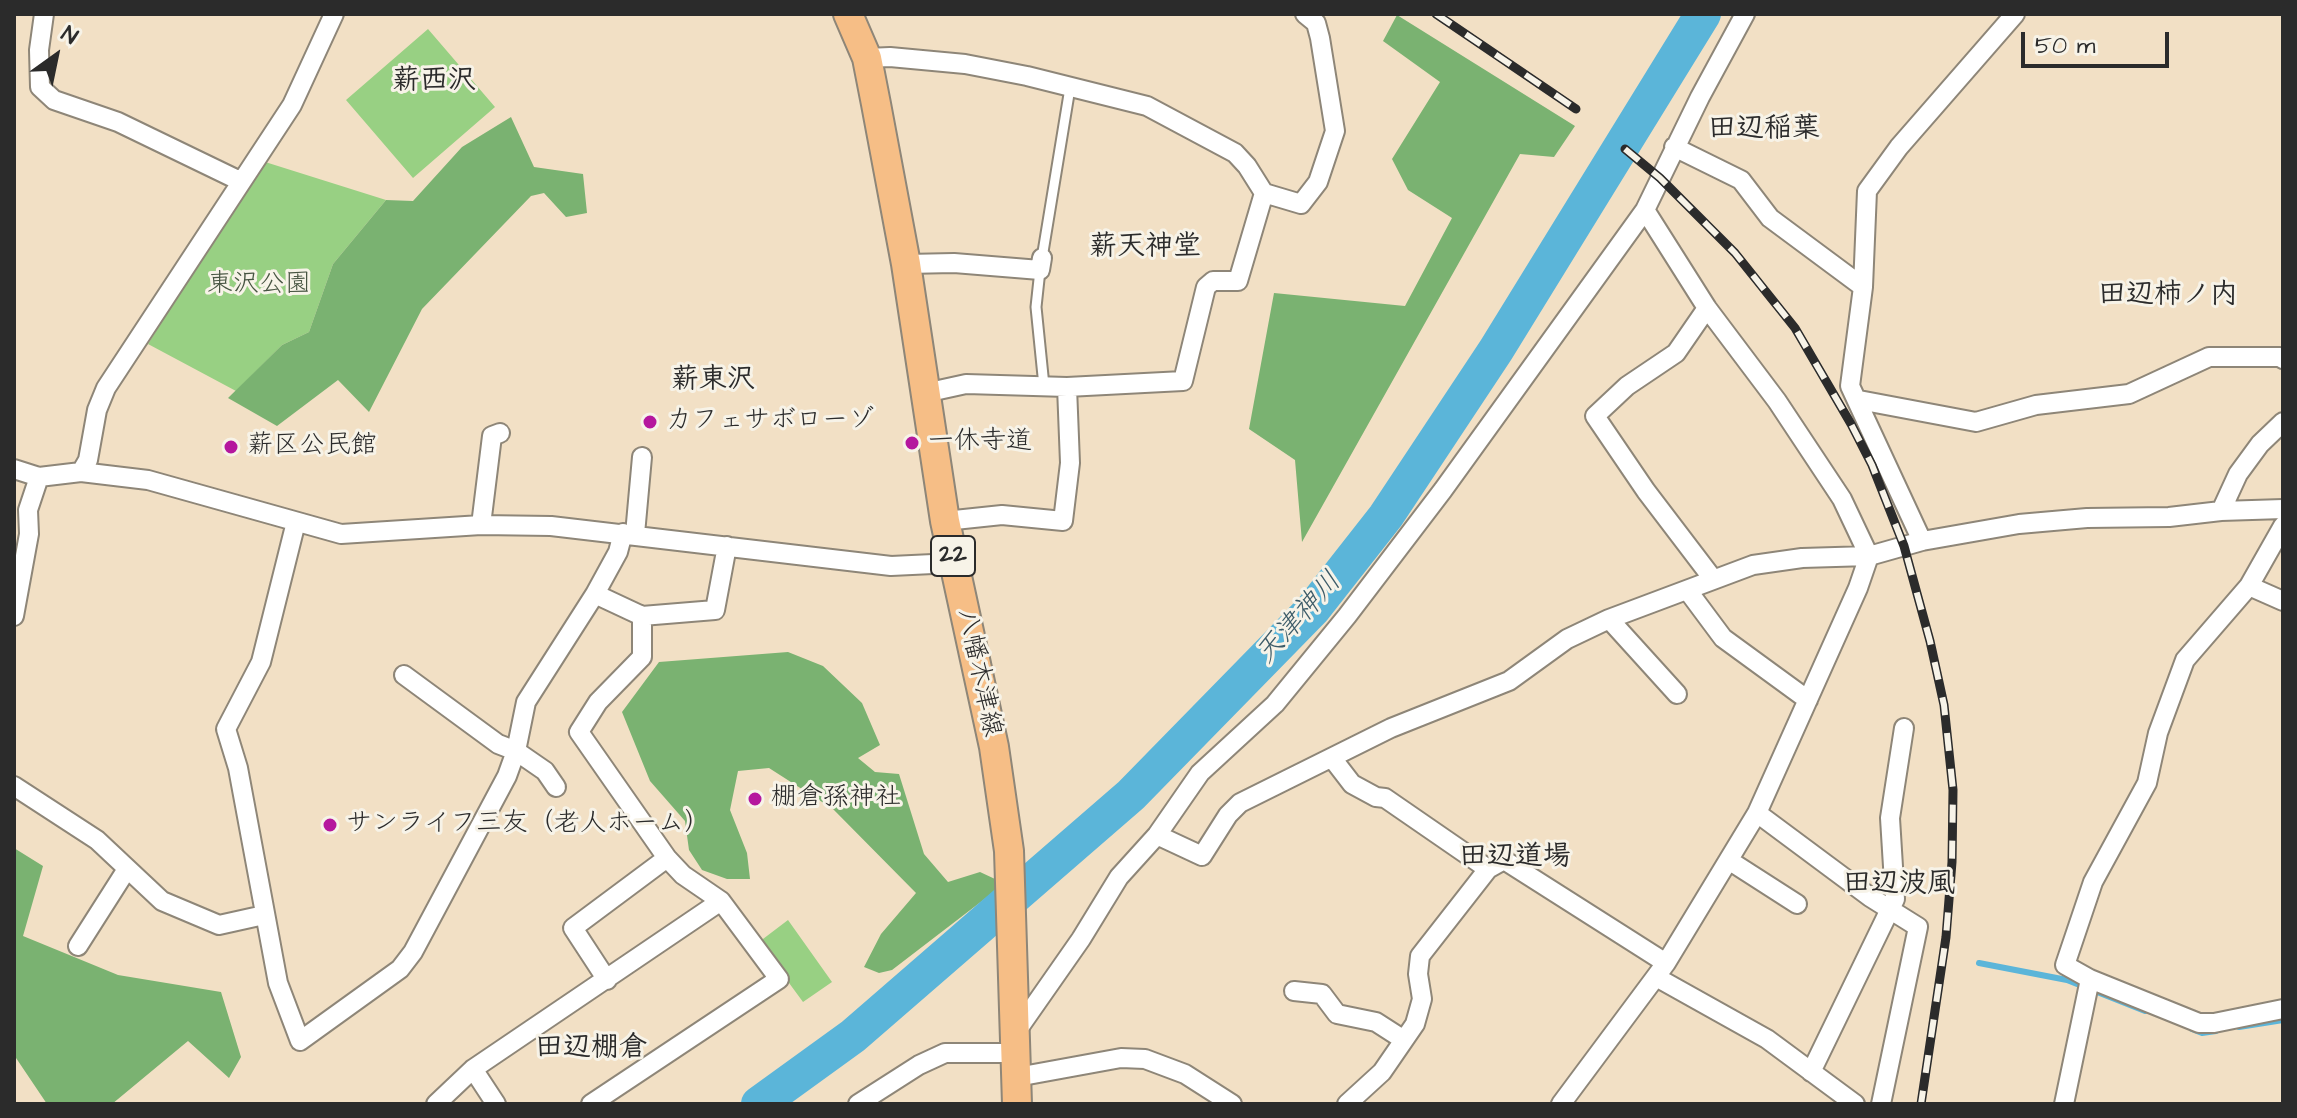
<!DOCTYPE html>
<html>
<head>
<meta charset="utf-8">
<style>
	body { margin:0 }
	#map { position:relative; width:2297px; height:1118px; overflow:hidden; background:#f2e0c5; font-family:"Architects Daughter",sans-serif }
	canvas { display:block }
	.frame { position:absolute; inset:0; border:16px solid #2b2b2b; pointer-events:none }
	.north { position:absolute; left:16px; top:16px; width:80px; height:80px; -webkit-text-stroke:6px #f7f3e8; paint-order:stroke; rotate:33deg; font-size:22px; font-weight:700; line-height:32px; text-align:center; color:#2b2b2b }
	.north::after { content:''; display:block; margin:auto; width:28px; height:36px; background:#2b2b2b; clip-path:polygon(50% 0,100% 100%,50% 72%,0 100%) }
	.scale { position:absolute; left:2021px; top:32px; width:148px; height:36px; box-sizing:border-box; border:4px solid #2b2b2b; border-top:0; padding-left:10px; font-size:24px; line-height:28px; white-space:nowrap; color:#2b2b2b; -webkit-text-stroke:6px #f7f3e8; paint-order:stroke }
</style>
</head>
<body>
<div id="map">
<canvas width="2297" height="1118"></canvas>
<div class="frame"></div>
<div class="north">N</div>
<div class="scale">50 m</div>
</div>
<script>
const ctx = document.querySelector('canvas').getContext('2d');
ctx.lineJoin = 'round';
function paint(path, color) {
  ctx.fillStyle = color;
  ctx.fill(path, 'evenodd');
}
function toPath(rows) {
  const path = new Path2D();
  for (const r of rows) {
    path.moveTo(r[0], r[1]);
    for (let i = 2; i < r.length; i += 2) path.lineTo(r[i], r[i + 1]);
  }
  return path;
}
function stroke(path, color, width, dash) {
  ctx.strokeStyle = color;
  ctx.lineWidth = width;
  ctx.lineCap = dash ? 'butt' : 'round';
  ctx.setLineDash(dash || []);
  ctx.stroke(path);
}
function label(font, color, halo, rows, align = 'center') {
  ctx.font = font + ' "Architects Daughter","Klee One",sans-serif';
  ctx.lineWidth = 6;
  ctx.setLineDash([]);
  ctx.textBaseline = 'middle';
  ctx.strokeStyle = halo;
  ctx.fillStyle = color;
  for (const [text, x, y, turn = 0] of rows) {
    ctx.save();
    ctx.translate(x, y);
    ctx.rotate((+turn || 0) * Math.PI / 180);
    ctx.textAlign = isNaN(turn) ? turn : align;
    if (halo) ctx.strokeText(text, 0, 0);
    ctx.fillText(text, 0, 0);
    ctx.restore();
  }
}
paint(toPath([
	[428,29,495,107,413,178,346,100],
	[262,161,386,200,333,264,309,332,282,345,236,391,148,344],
	[788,920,832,982,803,1002,759,942]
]), '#98d083');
paint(toPath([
	[1397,15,1575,126,1554,157,1520,154,1302,542,1295,460,1249,429,1274,293,1405,306,1452,218,1408,190,1392,159,1440,82,1383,41],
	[511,117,534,167,583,174,587,213,566,217,544,193,531,196,422,309,369,412,338,380,277,426,228,398,282,345,309,332,333,264,386,200,413,201,462,147],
	[788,652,823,666,862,703,880,745,858,758,875,772,899,774,924,854,948,882,980,872,995,879,995,891,892,970,879,973,864,967,881,934,916,893,833,809,769,768,738,771,730,810,747,853,750,879,727,879,702,870,689,850,685,821,650,781,622,712,659,662],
	[14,848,43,866,23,936,118,975,221,992,241,1057,229,1078,188,1041,112,1104,47,1104,14,1055]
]), '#7ab271');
stroke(toPath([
	[1979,963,2067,980,2145,1011],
	[2239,1027,2283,1020],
	[2192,1029,2202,1033,2216,1031]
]), '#5bb5d9', 6);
stroke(toPath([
	[759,1104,853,1036,1131,795,1313,609,1386,516,1496,350,1703,14]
]), '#5bb5d9', 36);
const lane = toPath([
	[1042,258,1070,88],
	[1040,270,1036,307,1044,386]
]);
const street = toPath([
	[44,14,39,50,40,87,54,100,118,122,240,181],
	[867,58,890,57,965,64,1027,76,1147,106,1235,153,1247,166,1264,193,1301,204,1318,182,1335,131,1320,38,1316,23,1305,14],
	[1674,147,1741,180,1770,218,1863,287],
	[906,264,954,263,1040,270,1042,258],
	[1707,308,1676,353,1627,386,1595,416,1646,491,1713,579],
	[925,393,966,384,1067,387,1183,381,1206,287,1213,281,1238,281,1264,193],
	[1859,400,1976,422,2036,405,2129,394,2209,357,2280,357,2283,359],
	[14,469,39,477,81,472,148,480,341,534,481,525,551,526,891,566,954,563],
	[81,472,88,460,97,410,106,388,292,105,334,14],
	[2221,511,2238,474,2260,444,2283,422],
	[945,521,1002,515,1063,521,1070,463,1067,387],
	[296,522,261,662,226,729,238,768,278,983,300,1041,400,969,413,952,507,776,516,751,526,702,595,594],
	[481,525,492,436,500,433],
	[2283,526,2249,586,2185,660,2158,733,2147,783,2093,882,2065,965,2090,979,2199,1023,2214,1023,2283,1009],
	[635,534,642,457],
	[1922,541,1850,386,1863,287,1867,191,1899,147,2015,14],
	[2249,586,2283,601],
	[1688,591,1723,638,1808,700],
	[14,616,29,534,28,510,39,477],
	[642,616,715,610,727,546],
	[1609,619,1677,694],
	[404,675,498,744,516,751,545,771,556,787],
	[1332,758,1352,784,1376,797,1385,798,1488,869],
	[14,786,97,840,162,901,219,925,264,915],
	[1757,813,1870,897,1918,927,1881,1104],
	[1157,835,1202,856,1228,815,1240,803,1391,728,1509,681,1567,639,1609,619,1753,565,1802,558,1869,556,1922,541,2019,524,2087,518,2169,517,2221,511,2283,509],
	[1730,861,1797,904],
	[78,946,127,869],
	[1656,977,1767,1039,1855,1104],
	[607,980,573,928,667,858,579,732,598,702,642,657,642,616,595,594,618,552,623,533],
	[1294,991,1322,994,1337,1014,1376,1022,1404,1040],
	[1016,1032,1081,939,1119,877,1157,835,1200,773,1275,704,1347,616,1443,490,1645,210,1700,97,1745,14],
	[473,1069,496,1104],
	[1811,1072,1895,899,1890,818,1904,728],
	[1017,1077,1121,1058,1145,1059,1185,1074,1232,1104],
	[436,1104,473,1069,721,901],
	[591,1104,779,979,721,901,683,875,667,858],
	[858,1104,919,1065,945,1053,1016,1053],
	[1347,1104,1382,1072,1415,1024,1422,999,1418,974,1420,956,1488,869,1504,860,1666,963],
	[1561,1104,1666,963,1757,813,1858,588,1869,556,1842,499,1777,401,1707,308,1645,210],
	[2064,1104,2090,979]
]);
const primary = toPath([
	[848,14,867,58,876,104,906,264,945,521,994,747,1009,851,1017,1104]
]);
stroke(lane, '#8e8678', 13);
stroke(street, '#8e8678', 22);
stroke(primary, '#8e8678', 32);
stroke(lane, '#fff', 9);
stroke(street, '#fff', 18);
stroke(primary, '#f6be86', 28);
const rail = toPath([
	[1436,14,1576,109],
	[1625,149,1660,178,1735,253,1795,328,1851,424,1872,465,1904,546,1930,641,1944,705,1953,790,1952,862,1946,937,1921,1104]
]);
stroke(rail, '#2b2b2b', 9);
stroke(rail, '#f7f3e8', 6, [18]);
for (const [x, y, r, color] of [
	[650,422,8,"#b5179e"],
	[912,443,8,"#b5179e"],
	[231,447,8,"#b5179e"],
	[755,799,8,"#b5179e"],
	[330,825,8,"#b5179e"]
]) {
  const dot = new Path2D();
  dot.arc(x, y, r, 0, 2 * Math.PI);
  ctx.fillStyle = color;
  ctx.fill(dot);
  stroke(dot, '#f7f3e8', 3);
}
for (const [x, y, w] of [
	[953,556,44]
]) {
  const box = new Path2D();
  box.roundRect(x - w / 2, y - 20, w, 40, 6);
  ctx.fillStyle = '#f7f3e8';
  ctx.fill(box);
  stroke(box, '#2b2b2b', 2);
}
label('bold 24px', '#2b2b2b', null, [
	["22",953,556]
]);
label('26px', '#465441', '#f7f3e8', [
	["東沢公園",259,286]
]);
label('26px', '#2b2b2b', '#f7f3e8', [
	["カフェサボローゾ",666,422],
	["一休寺道",928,443],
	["薪区公民館",247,447],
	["棚倉孫神社",771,799],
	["サンライフ三友（老人ホーム）",346,825]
], 'left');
label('26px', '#2b2b2b', '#f7f3e8', [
	["八幡木津線",978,673,78]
]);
label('bold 28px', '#2b2b2b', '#f7f3e8', [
	["薪西沢",434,82],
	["田辺稲葉",1764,130],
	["薪天神堂",1145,248],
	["田辺柿ノ内",2168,296],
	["薪東沢",713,381],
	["田辺道場",1515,858],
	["田辺波風",1899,885],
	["田辺棚倉",591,1049]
]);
label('italic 28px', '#3c5b68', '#f7f3e8', [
	["天津神川",1300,619,-48]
]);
</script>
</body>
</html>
